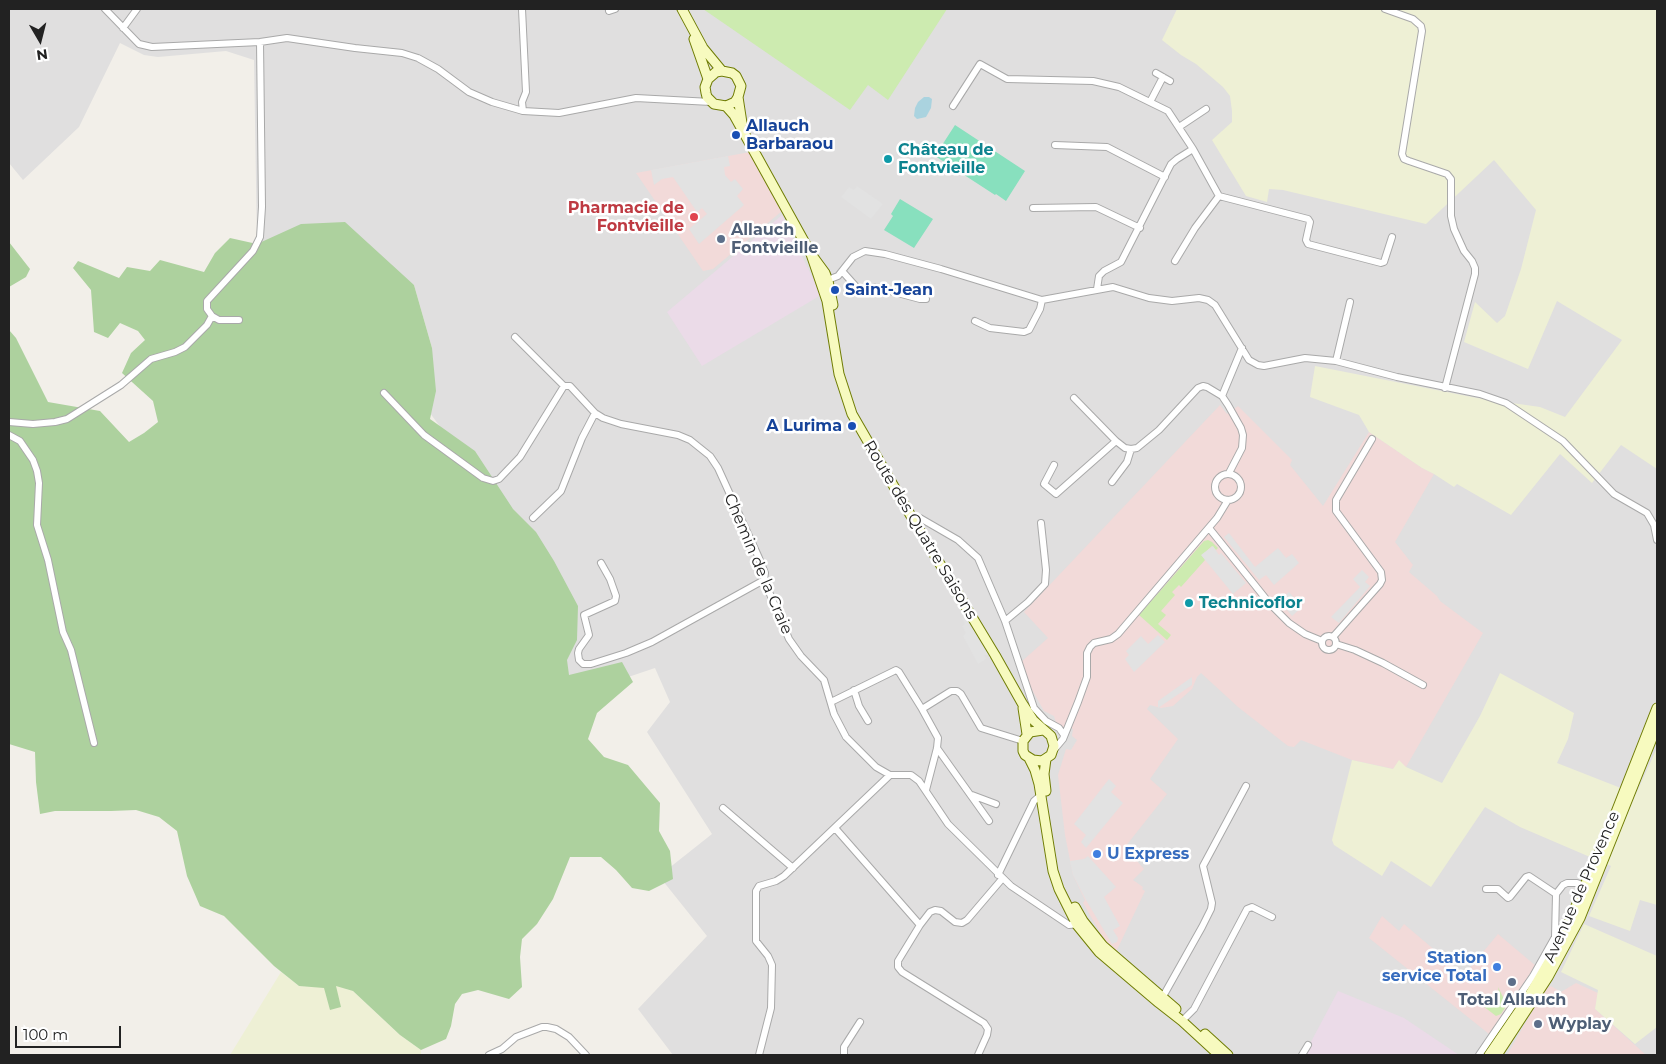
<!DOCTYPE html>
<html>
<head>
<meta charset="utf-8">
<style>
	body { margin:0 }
	#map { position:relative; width:1666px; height:1064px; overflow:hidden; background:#f2efe9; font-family:Montserrat,sans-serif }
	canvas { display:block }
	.frame { position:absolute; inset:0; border:10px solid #222; pointer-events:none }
	.north { position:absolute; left:15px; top:15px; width:50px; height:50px; -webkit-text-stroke:4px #fff; paint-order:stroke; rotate:172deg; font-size:14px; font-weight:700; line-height:20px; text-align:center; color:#222 }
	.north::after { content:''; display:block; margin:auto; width:18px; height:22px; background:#222; clip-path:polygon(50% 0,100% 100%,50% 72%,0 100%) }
	.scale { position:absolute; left:15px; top:1026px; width:106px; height:22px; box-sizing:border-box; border:2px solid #222; border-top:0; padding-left:6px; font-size:15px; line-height:18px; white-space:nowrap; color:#222; -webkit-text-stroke:4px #fff; paint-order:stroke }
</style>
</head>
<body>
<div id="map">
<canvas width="1666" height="1064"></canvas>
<div class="frame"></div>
<div class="north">N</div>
<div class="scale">100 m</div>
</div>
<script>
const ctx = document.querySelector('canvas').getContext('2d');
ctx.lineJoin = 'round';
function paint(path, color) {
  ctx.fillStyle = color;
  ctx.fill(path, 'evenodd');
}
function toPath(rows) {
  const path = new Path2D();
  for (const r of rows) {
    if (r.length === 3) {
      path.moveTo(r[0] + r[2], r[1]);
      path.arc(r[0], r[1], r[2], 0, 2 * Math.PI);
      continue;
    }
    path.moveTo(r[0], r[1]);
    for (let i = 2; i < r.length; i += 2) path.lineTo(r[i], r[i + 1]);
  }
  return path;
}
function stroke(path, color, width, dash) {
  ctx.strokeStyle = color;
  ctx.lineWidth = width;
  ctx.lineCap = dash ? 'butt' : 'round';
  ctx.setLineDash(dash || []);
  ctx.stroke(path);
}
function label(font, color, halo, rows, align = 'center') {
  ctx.font = font + ' Montserrat,sans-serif';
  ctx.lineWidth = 5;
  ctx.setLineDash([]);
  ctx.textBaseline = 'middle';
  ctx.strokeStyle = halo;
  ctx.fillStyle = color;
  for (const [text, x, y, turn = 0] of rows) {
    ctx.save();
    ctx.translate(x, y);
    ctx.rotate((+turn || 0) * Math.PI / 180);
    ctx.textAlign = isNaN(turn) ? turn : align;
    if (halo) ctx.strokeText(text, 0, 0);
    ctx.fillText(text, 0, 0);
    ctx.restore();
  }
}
paint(toPath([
	[9,9,1657,9,1657,1055,673,1055,638,1009,707,936,659,876,712,834,647,732,670,702,655,668,527,711,492,497,427,409,432,348,414,285,257,244,254,60,226,51,158,57,144,55,120,43,79,127,23,180,9,163]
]), '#e0dfdf');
paint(toPath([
	[750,152,782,211,713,269,703,271,636,173],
	[1220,405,1227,414,1238,406,1292,460,1290,465,1323,506,1369,432,1422,468,1434,474,1395,542,1413,565,1409,572,1437,596,1440,601,1483,633,1406,767,1396,764,1394,769,1352,760,1301,740,1294,747,1288,746,1238,707,1201,673,1197,677,1192,689,1173,706,1161,708,1150,705,1147,709,1178,739,1150,779,1167,794,1125,847,1144,869,1133,880,1143,887,1142,889,1145,891,1116,952,1105,941,1083,903,1085,900,1073,875,1065,835,1058,775,1066,749,1071,750,1077,740,1072,736,1073,729,1067,726,1063,728,1057,726,1054,716,1044,711,1026,679,1021,662,1048,638,1024,612],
	[1382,916,1399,931,1404,924,1464,975,1498,934,1536,966,1489,1034,1369,938],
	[1576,983,1598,993,1595,1009,1646,1055,1507,1055,1545,989,1551,986,1561,992]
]), '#f2dad9');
paint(toPath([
	[782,215,821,295,702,366,667,312],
	[1338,991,1404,1018,1459,1055,1304,1055]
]), '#ebdbe8');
paint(toPath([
	[1177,9,1657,9,1657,469,1621,445,1592,483,1560,454,1511,515,1457,484,1454,487,1434,474,1422,468,1369,432,1359,415,1310,397,1315,366,1477,398,1540,407,1565,417,1622,340,1557,301,1528,369,1464,342,1475,302,1497,323,1505,316,1521,269,1536,210,1494,160,1426,224,1283,190,1269,189,1267,202,1246,196,1212,140,1232,122,1232,111,1230,96,1223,87,1196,64,1181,55,1162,40],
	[1500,673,1574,713,1568,739,1557,763,1636,794,1657,748,1657,905,1640,900,1630,931,1589,916,1611,866,1520,827,1485,807,1431,887,1391,861,1382,876,1334,845,1332,840,1352,760,1393,769,1399,760,1406,767,1442,783,1480,716],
	[1584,924,1657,956,1657,1027,1635,1044,1595,1009,1598,990,1561,972],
	[281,972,299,986,324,987,336,985,353,991,400,1035,421,1050,421,1055,230,1055]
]), '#eef0d5');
paint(toPath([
	[703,9,947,9,888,100,868,85,850,110],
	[1208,540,1212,542,1218,548,1216,550,1212,546,1202,555,1205,560,1181,587,1179,585,1172,592,1175,595,1161,611,1166,615,1158,624,1171,635,1167,640,1139,615,1204,541],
	[1498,987,1506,1003,1505,1008,1501,1014,1496,1016,1483,1006,1481,1002,1482,1000,1484,1003,1500,1000]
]), '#cdebb0');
paint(toPath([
	[345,222,414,285,432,348,436,391,430,419,475,451,513,509,536,532,554,561,578,606,577,640,567,660,569,675,622,662,633,682,597,713,588,739,604,757,628,765,660,803,659,831,670,851,673,879,649,891,632,888,616,870,601,857,570,857,553,899,537,924,522,939,520,957,522,987,509,999,478,990,462,994,455,1004,451,1026,446,1039,421,1050,400,1035,353,991,336,986,341,1007,330,1010,324,988,299,986,274,966,224,916,200,906,187,876,177,831,159,817,136,810,111,811,55,811,40,814,36,782,35,752,9,744,9,330,16,338,48,402,100,411,129,442,144,433,158,422,153,401,122,373,131,353,145,340,138,331,120,323,108,338,94,332,91,290,73,268,78,261,119,278,127,267,150,271,160,260,204,272,215,253,230,238,257,244,301,224],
	[9,242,30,269,26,277,9,287]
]), '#add19e');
paint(toPath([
	[955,125,1025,171,1006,201,996,194,995,195,935,156],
	[900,199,933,219,914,248,884,230,893,216,891,214]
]), '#88e0be');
paint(toPath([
	[728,156,730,166,724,167,725,175,731,182,735,179,743,189,737,196,744,205,699,244,689,229,707,214,702,208,697,212,673,177,662,179,654,185,651,170],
	[857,186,883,204,871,219,841,197,849,187,854,190],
	[1229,533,1255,567,1278,548,1286,558,1292,554,1299,563,1274,585,1266,575,1259,580,1224,537],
	[1213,546,1219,555,1221,553,1246,583,1233,594,1201,555],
	[1362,570,1369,577,1365,582,1370,586,1339,623,1331,617,1360,587,1353,579],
	[1289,592,1302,607,1292,616,1279,601],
	[966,616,989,655,984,655,986,659,978,664,963,636,966,633,962,626,965,624,962,618],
	[1158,635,1165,642,1134,672,1125,659,1129,655,1126,651,1141,636,1148,644],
	[1192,677,1192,685,1158,708,1158,701],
	[1109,779,1116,786,1111,792,1123,803,1086,848,1081,842,1086,835,1074,824],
	[1088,856,1116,887,1104,897,1120,926,1113,930,1118,938,1117,942,1112,944,1086,900,1073,875,1070,861,1084,859]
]), '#e2e2e2');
paint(toPath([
	[924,97,929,97,932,99,931,108,926,117,917,119,914,116,915,108,918,102]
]), '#aad3df');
const street = toPath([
	[105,9,139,44,152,47,260,42,287,38,355,48,402,53,418,58,438,69,469,92,492,102,523,111,559,113,636,98,711,102],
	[522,9,526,92,522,102,523,111],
	[1385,9,1413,19,1421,26,1422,31,1402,154,1404,159,1409,161,1447,174,1451,179,1451,216,1454,229,1464,251,1472,261,1475,268,1475,274,1445,388],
	[609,11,615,9],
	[123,28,137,9],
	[1156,73,1170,81],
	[1150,102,1163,77],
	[953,106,980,64,1007,79,1093,81,1119,87,1168,111,1193,149,1219,196,1195,228,1175,261],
	[1179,127,1206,109],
	[1055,145,1107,147,1165,177],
	[1219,196,1308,219,1310,222,1306,240,1308,244,1381,263,1384,262,1392,237],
	[1033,208,1096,207,1140,228],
	[842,271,859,290,875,287,920,299,926,299],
	[825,281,838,276,853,257,865,251,885,254,941,269,1042,300,1113,287,1149,298,1172,301,1199,298,1208,300,1215,305,1249,360,1258,365,1264,366,1305,358,1336,361,1397,377,1480,394,1506,403,1563,441,1614,494,1647,513,1654,525,1657,540],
	[1097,289,1099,276,1104,271,1121,262,1171,164,1177,159,1193,149],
	[239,320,219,320,212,316,207,309,207,301,253,251,260,237,262,207,260,42],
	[975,321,990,328,1024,332,1029,330,1040,309,1042,300],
	[515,337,564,386],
	[1336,361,1350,302],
	[384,393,424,435,483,478,493,481,499,479,520,457,564,386,570,386,595,413,603,418,621,424,678,435,690,440,710,456,718,468,759,558,765,573,764,580,789,639,801,656,824,680,834,714,846,737,876,767,890,775,911,775,919,781,948,824,1011,886,1069,925,1080,924],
	[1222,396,1242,348],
	[1074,398,1116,441,1125,448,1131,449,1137,448,1159,430,1198,388,1203,386,1207,387,1222,396,1228,405,1241,428,1243,435,1242,448,1229,473],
	[9,422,33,424,55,422,67,419,121,385,151,359,175,352,185,347,207,325,212,316],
	[9,435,20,441,33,460,37,471,39,483,37,525,48,560,63,632,71,650,94,743],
	[1054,465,1044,484,1056,494,1116,441],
	[1228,487,13],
	[1112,482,1127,462,1131,449],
	[911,516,920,518,958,540,978,558,1005,621,1034,708,1046,721,1059,728,1064,735],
	[533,518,561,491,582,438,595,413],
	[1209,528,1270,604,1289,623,1305,634,1322,641],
	[601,563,610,579,616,596,615,601,584,615,589,635,579,649,578,653,579,660,583,664,591,664,626,653,652,642,764,580],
	[1005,621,1028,602,1045,584,1046,570,1041,523],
	[1329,643,7],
	[1333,637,1380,584,1382,580,1381,572,1336,511,1336,500,1372,439],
	[1336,644,1355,650,1383,663,1423,685],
	[854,690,859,706,868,721],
	[831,702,896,670,899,672,922,709],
	[937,748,989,821],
	[1053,751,1063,739,1078,702,1087,677,1087,653,1090,647,1094,643,1111,639,1118,634,1217,518,1228,500],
	[926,790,937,748,938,738,922,709,951,691,957,691,961,694,981,728,1023,741],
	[972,795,996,804],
	[723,808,793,868],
	[835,828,920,925,930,912,935,910,941,911,955,922,962,923,967,920,1002,879],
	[998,875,1034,801,1041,795],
	[1486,889,1498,889,1508,898,1510,897,1526,877,1529,876,1556,894],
	[920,925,898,961,898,967,902,972,984,1023,988,1029,987,1035,978,1055],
	[1161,1000,1202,927,1211,909,1212,903,1203,866,1246,786],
	[1182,1021,1194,1009,1247,909,1252,907,1272,917],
	[489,1055,502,1049,516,1037,542,1027,547,1027,556,1029,569,1037,586,1055],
	[759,1055,771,1008,772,965,768,956,756,941,756,891,759,886,776,881,784,876,890,775],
	[844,1055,844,1047,860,1022],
	[1302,1055,1308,1045],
	[1479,1055,1533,976,1555,937,1556,894,1563,885,1567,883,1577,883,1588,887]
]);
const secondary = toPath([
	[682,9,703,48,722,71],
	[694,39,708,79],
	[738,97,735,102,726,106,714,104,707,97,706,93,705,87,708,79,716,72,722,71,732,73,736,76,741,86,738,97,742,123],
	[726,106,734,115,811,254,825,273,828,281,833,305],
	[811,254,827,301,839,374,852,414,911,516,995,655,1022,703,1033,720,1051,736,1054,746,1051,755,1042,761,1033,760,1025,755,1023,751,1023,741,1030,732,1043,730],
	[1023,708,1027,734],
	[1029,758,1035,770,1039,784,1053,871,1059,889,1077,925,1099,952,1159,1003,1182,1021,1219,1055],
	[1046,759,1044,774,1046,791],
	[1075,907,1083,921,1103,946,1176,1009],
	[1205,1034,1228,1055],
	[1489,1055,1526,1001,1561,941,1611,825,1657,708],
	[1497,1055,1548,977,1580,918,1657,726]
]);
stroke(street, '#a9a9a9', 8);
stroke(secondary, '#707d05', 11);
stroke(street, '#fff', 6);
stroke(secondary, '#f7fabf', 9);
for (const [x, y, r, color] of [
	[736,135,5,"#1a4fb4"],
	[888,159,5,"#0f9aa8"],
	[694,217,5,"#e0444e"],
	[721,239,5,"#5c6f8a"],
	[835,290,5,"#1a4fb4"],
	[852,426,5,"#1a4fb4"],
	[1189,603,5,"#0f9aa8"],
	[1097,854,5,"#3f7fe0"],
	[1497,967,5,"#3f7fe0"],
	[1512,982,5,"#5c6f8a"],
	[1538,1024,5,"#5c6f8a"]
]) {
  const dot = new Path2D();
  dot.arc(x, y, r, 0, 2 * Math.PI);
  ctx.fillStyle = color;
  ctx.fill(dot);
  stroke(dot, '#fff', 2);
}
label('bold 16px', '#164399', '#fff', [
	["Allauch",746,126],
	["Barbaraou",746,144],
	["Saint-Jean",845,290],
	["A Lurima",842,426,"right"]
], 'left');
label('bold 16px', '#0d838f', '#fff', [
	["Château de",898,150],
	["Fontvieille",898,168],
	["Technicoflor",1199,603]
], 'left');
label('bold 16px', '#be3a42', '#fff', [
	["Pharmacie de",684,208],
	["Fontvieille",684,226]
], 'right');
label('bold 16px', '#4e5e75', '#fff', [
	["Allauch",731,230],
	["Fontvieille",731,248],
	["Total Allauch",1512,1000,"center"],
	["Wyplay",1548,1024]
], 'left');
label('16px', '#222', '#fff', [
	["Route des Quatre Saisons",920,530,59],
	["Chemin de la Craie",758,564,67],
	["Avenue de Provence",1582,887,-66]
]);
label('bold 16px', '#366cbe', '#fff', [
	["U Express",1107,854],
	["Station",1487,958,"right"],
	["service Total",1487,976,"right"]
], 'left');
</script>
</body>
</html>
